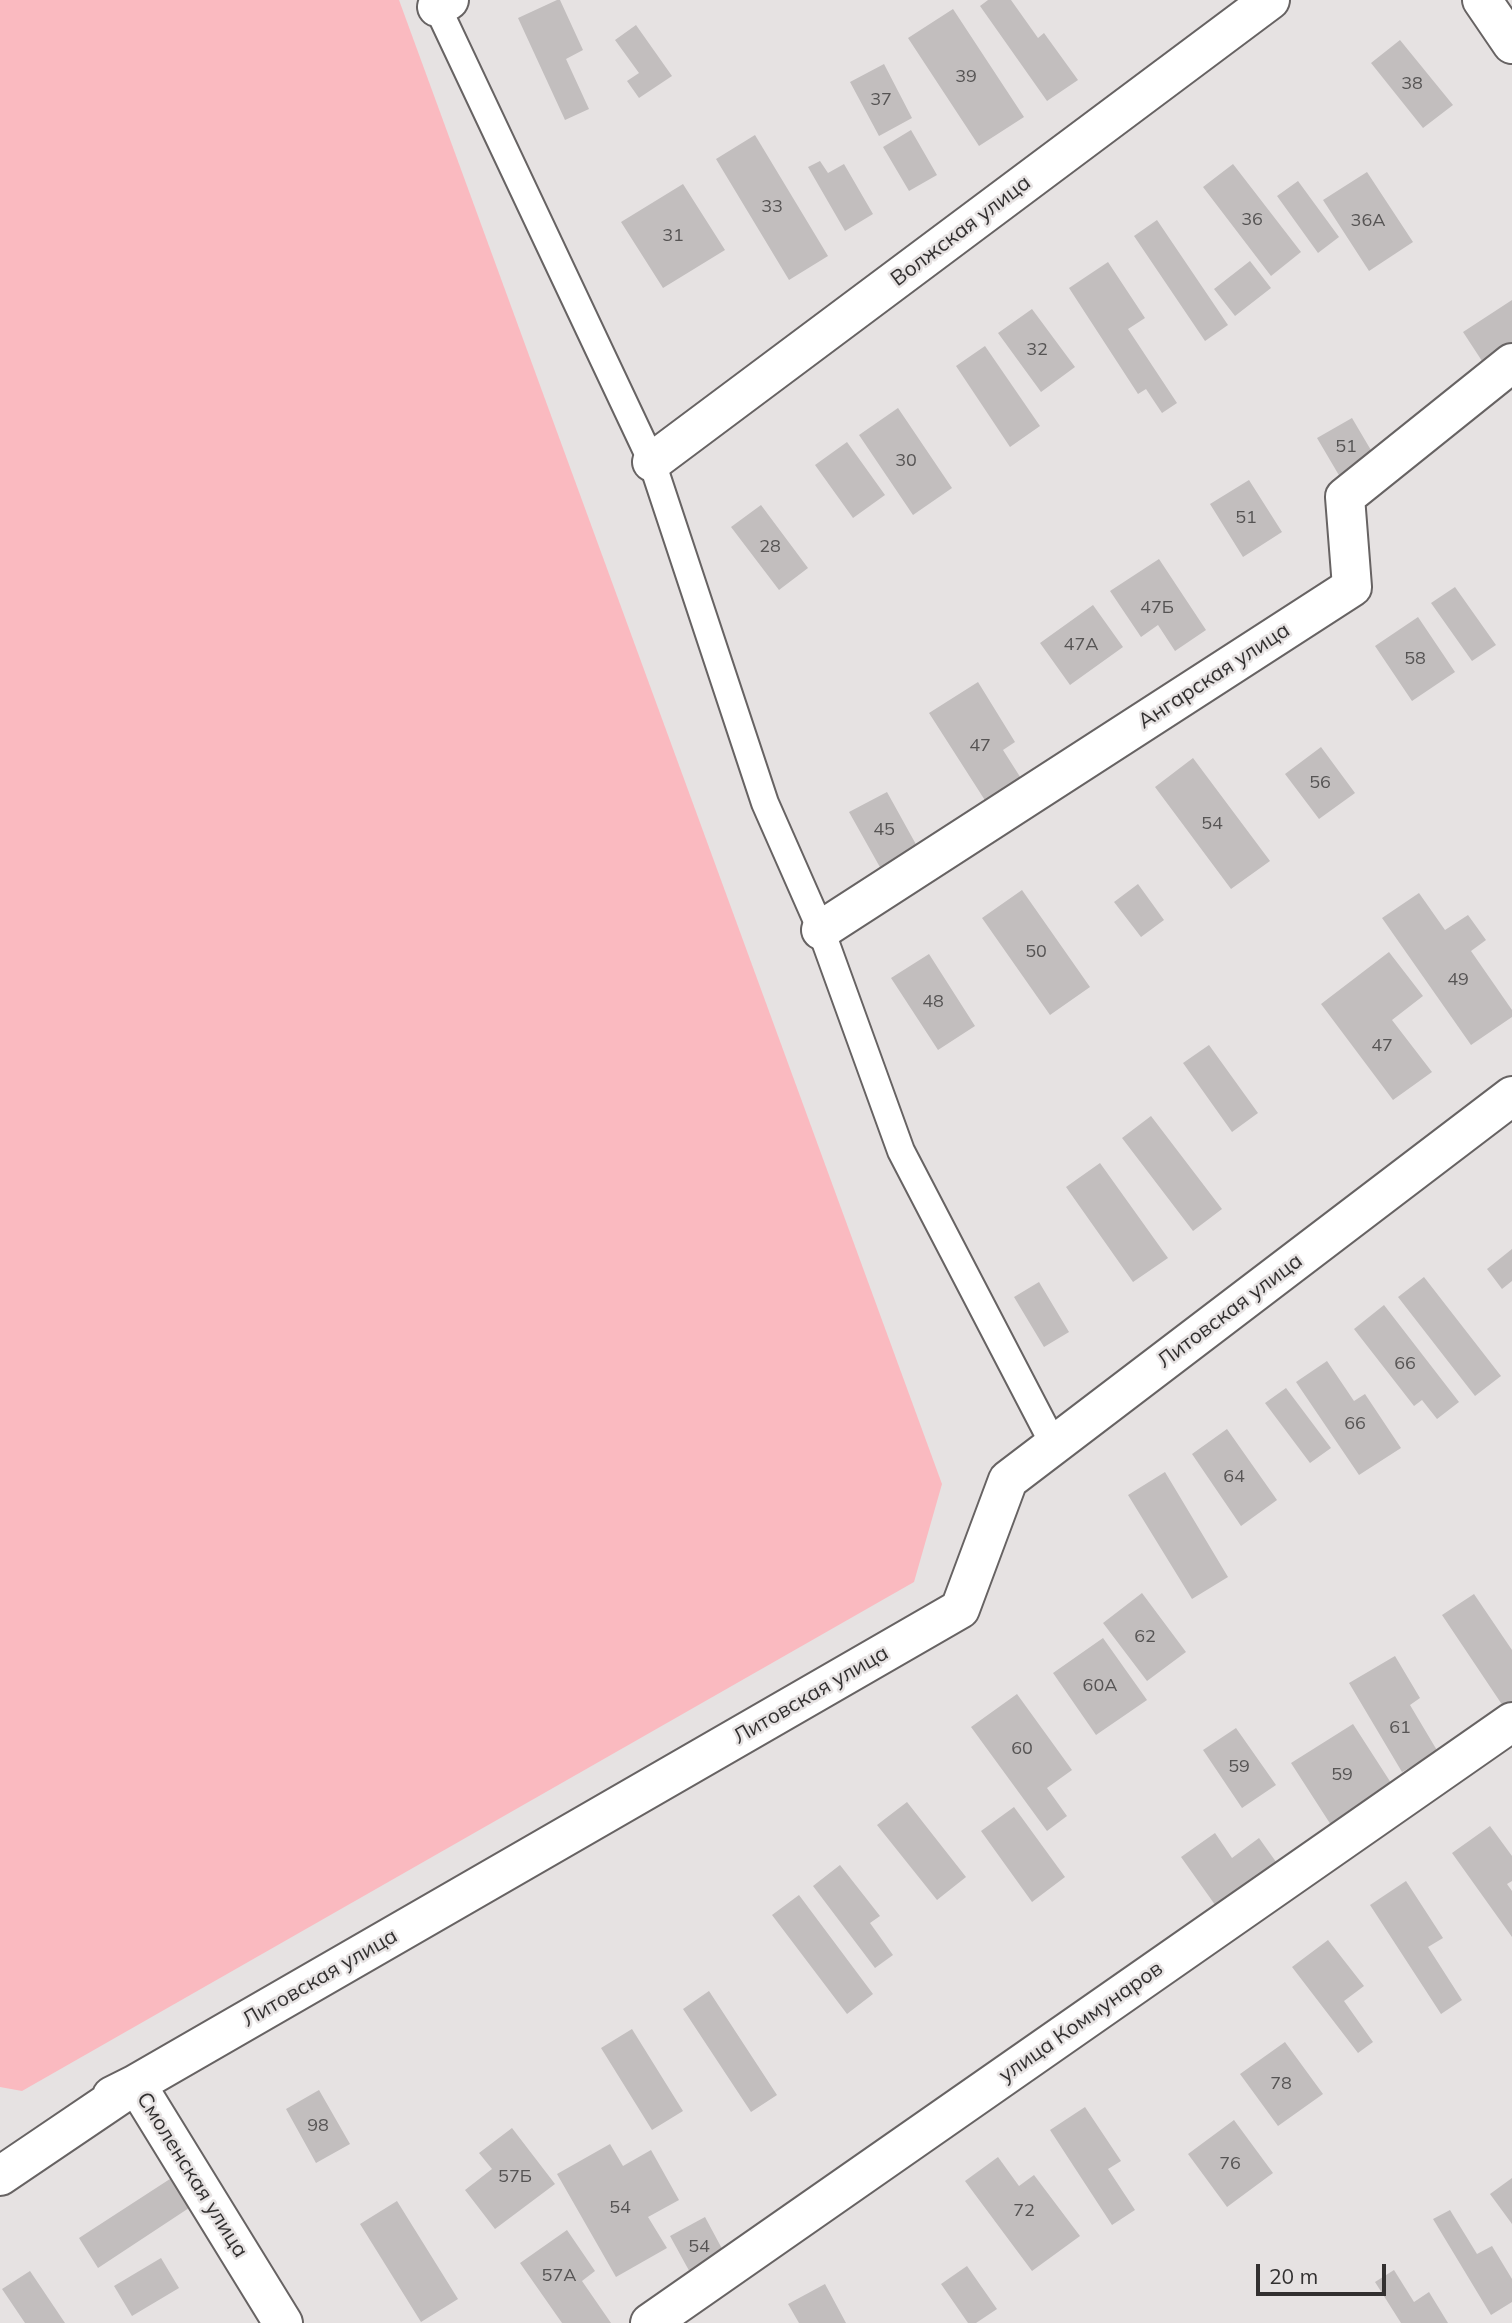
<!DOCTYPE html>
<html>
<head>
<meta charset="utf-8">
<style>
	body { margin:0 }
	#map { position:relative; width:1512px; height:2323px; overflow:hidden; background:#e6e2e2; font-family:Mulish,sans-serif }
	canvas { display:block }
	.scale { position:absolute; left:1256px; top:2264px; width:130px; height:32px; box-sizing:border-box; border:4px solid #323030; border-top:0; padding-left:9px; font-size:21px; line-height:24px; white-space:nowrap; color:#323030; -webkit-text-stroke:5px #e6e2e2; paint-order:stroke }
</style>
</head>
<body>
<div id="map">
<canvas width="1512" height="2323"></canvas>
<div class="scale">20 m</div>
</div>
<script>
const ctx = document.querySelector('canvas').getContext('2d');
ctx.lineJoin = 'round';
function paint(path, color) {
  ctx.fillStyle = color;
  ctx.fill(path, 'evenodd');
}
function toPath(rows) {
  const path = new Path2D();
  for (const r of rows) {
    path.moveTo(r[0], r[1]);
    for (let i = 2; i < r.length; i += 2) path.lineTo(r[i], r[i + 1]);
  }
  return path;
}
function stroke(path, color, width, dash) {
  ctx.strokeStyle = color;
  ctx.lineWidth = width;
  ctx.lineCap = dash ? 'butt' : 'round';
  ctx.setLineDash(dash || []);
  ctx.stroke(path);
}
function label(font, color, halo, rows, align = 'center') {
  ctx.font = font + ' Mulish,sans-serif';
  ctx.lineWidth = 5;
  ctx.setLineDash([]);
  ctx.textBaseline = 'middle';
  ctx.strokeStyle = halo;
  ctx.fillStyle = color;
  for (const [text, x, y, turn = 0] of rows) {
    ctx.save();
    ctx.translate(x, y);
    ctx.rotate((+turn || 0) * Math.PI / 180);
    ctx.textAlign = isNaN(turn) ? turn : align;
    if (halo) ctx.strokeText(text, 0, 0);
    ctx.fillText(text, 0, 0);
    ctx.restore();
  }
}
paint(toPath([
	[0,0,399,0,942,1484,914,1582,22,2091,0,2087]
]), '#fabac0');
paint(toPath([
	[557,0,560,0,583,50,566,59,589,109,565,120,518,18],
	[988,0,1011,0,1038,38,1044,33,1078,80,1047,101,980,6],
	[953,9,1024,117,979,146,908,38],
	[636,25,672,76,639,98,627,81,639,73,615,40],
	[1400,40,1453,105,1423,128,1371,63],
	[884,64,912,118,879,136,850,82],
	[911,130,937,175,909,191,883,147],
	[755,135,828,256,789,280,716,159],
	[820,161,828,173,844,164,873,214,845,231,808,167],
	[1233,164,1301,252,1271,276,1203,187],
	[1367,172,1413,242,1369,271,1323,200],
	[1298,181,1339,237,1318,253,1277,196],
	[683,184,725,250,663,288,621,222],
	[1157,220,1228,325,1205,341,1134,236],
	[1250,261,1271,288,1235,316,1214,289],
	[1108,262,1145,318,1128,329,1177,403,1162,413,1146,389,1138,394,1069,288],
	[1512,300,1512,346,1484,364,1463,332],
	[1032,309,1075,367,1041,392,998,333],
	[985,346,1040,426,1010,447,956,366],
	[898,408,952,488,913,515,859,435],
	[1352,418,1375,457,1340,477,1317,438],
	[847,442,885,495,853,518,815,465],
	[1249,480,1282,532,1243,557,1210,504],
	[761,505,808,568,779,590,731,527],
	[1159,559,1206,630,1175,651,1158,625,1141,637,1110,591],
	[1455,587,1496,645,1472,661,1431,603],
	[1093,605,1123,647,1070,685,1040,643],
	[1418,617,1455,672,1412,701,1375,646],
	[978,682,1015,742,1003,750,1024,783,988,805,929,713],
	[1321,747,1355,793,1319,819,1285,774],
	[1193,758,1270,861,1231,889,1155,787],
	[887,792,918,848,881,869,849,812],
	[1138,884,1164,920,1141,937,1114,902],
	[1022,890,1090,987,1050,1015,982,918],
	[1419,893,1445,930,1468,915,1486,940,1471,951,1512,1010,1512,1017,1471,1045,1382,918],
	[1389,952,1423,996,1392,1020,1432,1072,1393,1100,1321,1004],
	[929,954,975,1026,938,1050,891,978],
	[1209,1045,1258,1113,1232,1132,1183,1063],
	[1151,1116,1222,1209,1193,1231,1122,1138],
	[1100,1163,1168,1258,1133,1282,1066,1187],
	[1512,1249,1512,1281,1502,1289,1487,1269],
	[1424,1277,1501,1376,1475,1396,1398,1297],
	[1039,1282,1069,1332,1044,1347,1014,1297],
	[1384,1305,1459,1402,1437,1419,1422,1400,1414,1406,1354,1329],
	[1327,1361,1354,1401,1365,1394,1401,1448,1359,1475,1296,1382],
	[1286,1388,1331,1448,1310,1463,1265,1403],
	[1227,1429,1277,1500,1241,1526,1192,1454],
	[1165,1472,1228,1577,1192,1599,1128,1495],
	[1142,1593,1186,1652,1147,1681,1103,1623],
	[1474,1594,1512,1650,1512,1705,1505,1709,1442,1615],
	[1103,1638,1147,1700,1096,1735,1053,1673],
	[1395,1656,1420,1698,1410,1705,1438,1752,1402,1772,1349,1683],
	[1017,1694,1072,1770,1047,1788,1067,1816,1047,1831,971,1727],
	[1353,1724,1393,1786,1331,1825,1291,1763],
	[1236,1728,1276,1785,1242,1808,1203,1750],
	[907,1802,966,1877,937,1900,877,1825],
	[1014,1807,1065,1877,1032,1902,981,1831],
	[1490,1826,1512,1856,1512,1881,1507,1884,1512,1891,1512,1937,1452,1853],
	[1215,1833,1232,1858,1259,1838,1284,1873,1223,1916,1181,1857],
	[840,1865,880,1916,870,1923,893,1955,875,1968,813,1886],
	[1406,1881,1443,1938,1428,1947,1462,2000,1441,2014,1370,1905],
	[799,1895,873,1994,847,2014,772,1915],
	[1328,1940,1364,1986,1344,2001,1373,2042,1358,2053,1292,1967],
	[709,1991,777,2095,751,2112,683,2009],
	[632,2029,683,2111,652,2130,601,2048],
	[1285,2042,1323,2094,1278,2126,1240,2074],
	[319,2090,350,2144,316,2163,286,2109],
	[1085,2107,1121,2161,1108,2169,1135,2210,1112,2225,1050,2130],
	[1234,2120,1273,2173,1227,2207,1188,2154],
	[512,2128,555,2184,495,2229,465,2190,492,2169,479,2153],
	[610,2144,623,2166,651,2150,679,2200,648,2217,667,2248,616,2277,557,2174],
	[998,2157,1019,2186,1034,2175,1080,2236,1032,2271,965,2181],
	[173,2177,192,2206,98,2268,79,2238],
	[1512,2178,1512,2224,1490,2194],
	[397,2201,458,2299,421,2322,360,2224],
	[1450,2210,1477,2254,1492,2246,1512,2279,1512,2302,1491,2315,1433,2219],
	[705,2217,727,2258,692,2276,670,2236],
	[567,2230,595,2271,582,2281,611,2323,562,2323,520,2263],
	[161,2258,179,2288,132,2316,114,2286],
	[967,2266,997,2309,976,2323,968,2323,941,2284],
	[1394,2270,1414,2302,1429,2292,1448,2323,1401,2323,1375,2282],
	[30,2271,65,2323,25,2323,2,2289],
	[825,2284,846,2323,799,2323,788,2304]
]), '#c2bebe');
const lane = toPath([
	[434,0,652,462,765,803,821,930,901,1151,1054,1445]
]);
const street = toPath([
	[1482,0,1512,44],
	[437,7,449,0],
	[652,462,1270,0],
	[821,930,1352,587,1345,497,1512,363],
	[112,2096,136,2084,283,2323],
	[0,2176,136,2084,960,1609,1008,1480,1512,1096],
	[650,2323,1512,1722]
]);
stroke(lane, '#676363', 30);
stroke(street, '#676363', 42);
stroke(lane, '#fff', 26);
stroke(street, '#fff', 38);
label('18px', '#565454', null, [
	["39",966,77],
	["38",1412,84],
	["37",881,100],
	["33",772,207],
	["36",1252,220],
	["36А",1368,221],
	["31",673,236],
	["32",1037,350],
	["51",1346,447],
	["30",906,461],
	["51",1246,518],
	["28",770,547],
	["47Б",1157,608],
	["47А",1081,645],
	["58",1415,659],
	["47",980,746],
	["56",1320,783],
	["54",1212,824],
	["45",884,830],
	["50",1036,952],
	["49",1458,980],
	["48",933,1002],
	["47",1382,1046],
	["66",1405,1364],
	["66",1355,1424],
	["64",1234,1477],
	["62",1145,1637],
	["60А",1100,1686],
	["61",1400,1728],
	["60",1022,1749],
	["59",1239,1767],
	["59",1342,1775],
	["78",1281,2084],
	["98",318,2126],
	["76",1230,2164],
	["57Б",515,2177],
	["54",620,2208],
	["72",1024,2211],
	["54",699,2247],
	["57А",559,2276]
]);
label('21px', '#323030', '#e6e2e2', [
	["Волжская улица",961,231,-37],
	["Ангарская улица",1214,676,-33],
	["Литовская улица",1230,1311,-37],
	["Литовская улица",811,1695,-30],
	["Литовская улица",320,1978,-30],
	["улица Коммунаров",1081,2022,-35],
	["Смоленская улица",192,2175,58]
]);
</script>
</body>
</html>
